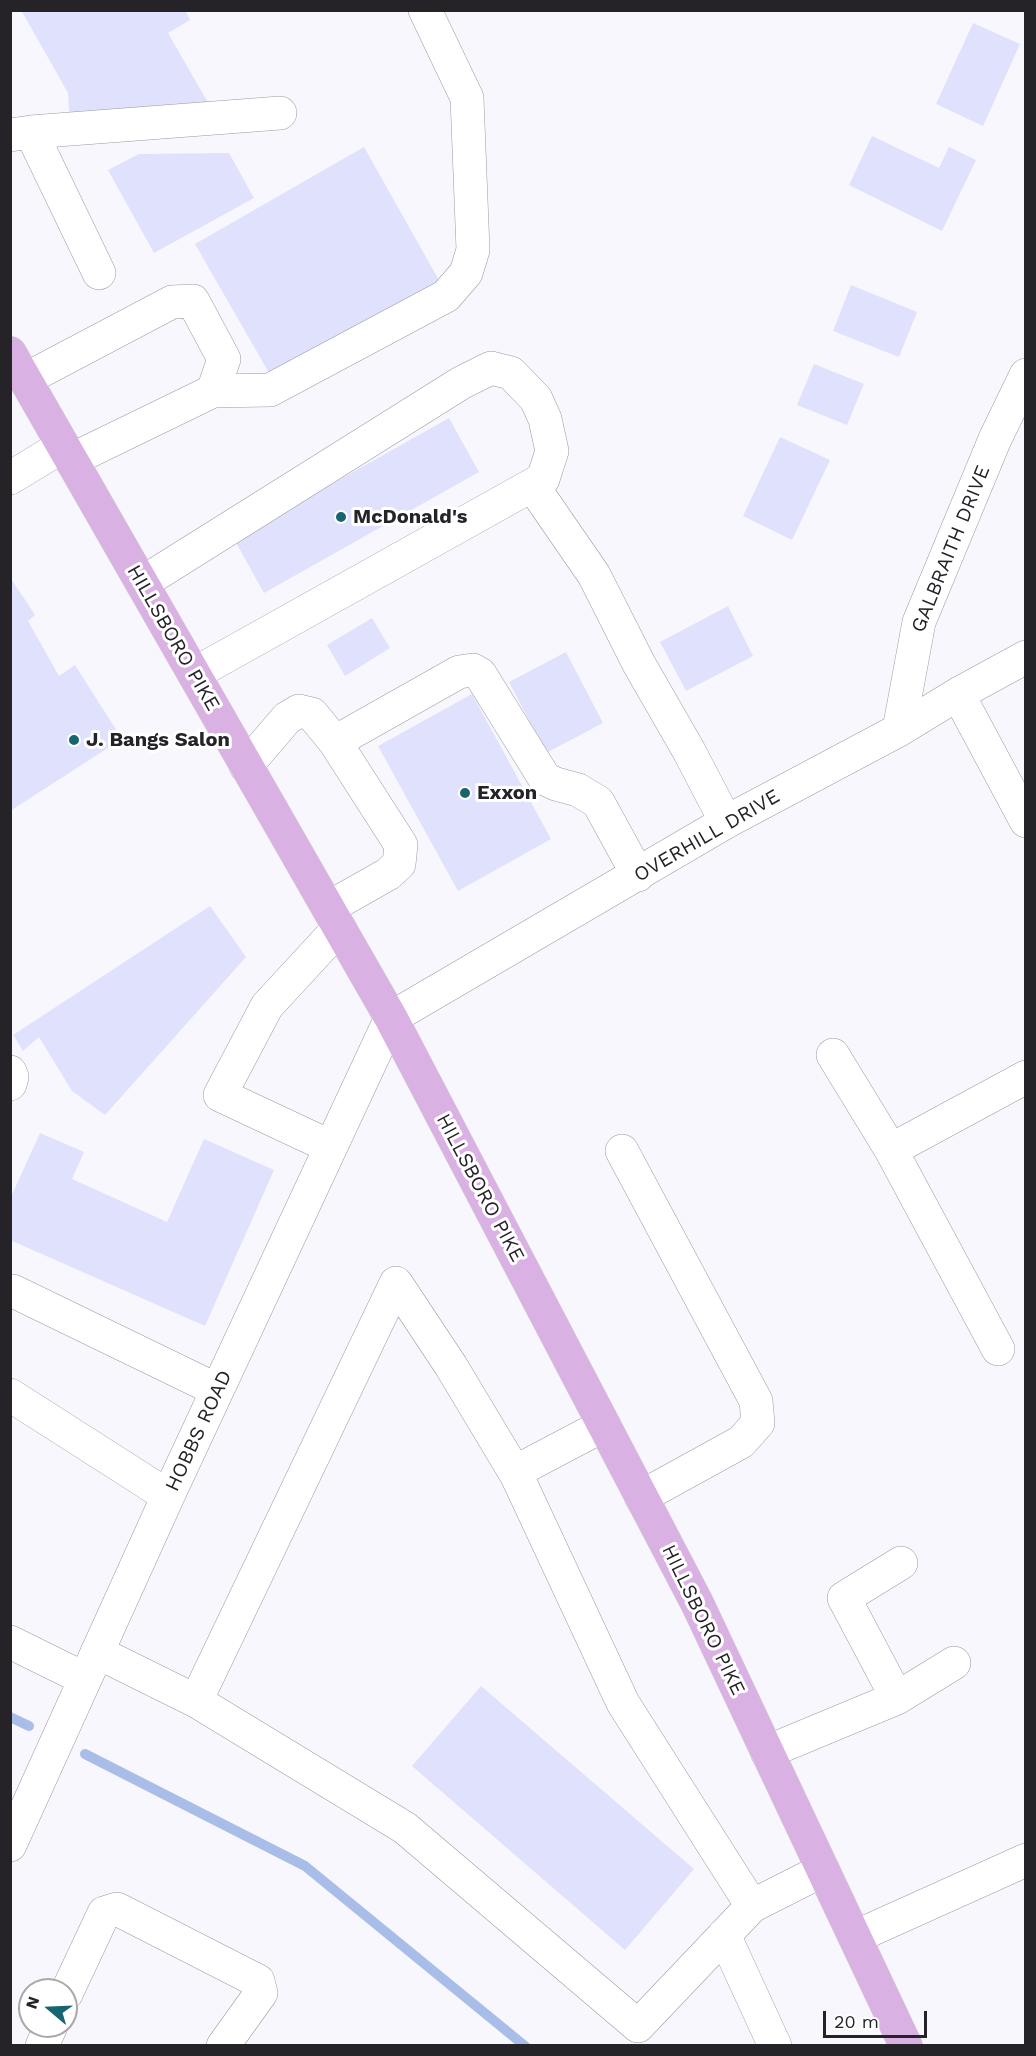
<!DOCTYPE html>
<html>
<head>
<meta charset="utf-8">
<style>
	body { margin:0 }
	#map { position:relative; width:1036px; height:2056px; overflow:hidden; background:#f9f7fe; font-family:"Work Sans",sans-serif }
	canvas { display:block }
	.frame { position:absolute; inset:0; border:12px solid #252328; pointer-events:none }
	.north { position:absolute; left:18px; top:1978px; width:60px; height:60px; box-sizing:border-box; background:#fff; border:2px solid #a8a7a9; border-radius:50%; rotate:289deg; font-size:16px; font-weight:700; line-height:24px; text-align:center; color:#252328 }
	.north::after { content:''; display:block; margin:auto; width:21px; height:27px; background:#19656f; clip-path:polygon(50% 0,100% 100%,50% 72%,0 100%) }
	.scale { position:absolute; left:823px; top:2011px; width:104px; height:27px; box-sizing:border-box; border:3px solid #252328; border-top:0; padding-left:8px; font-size:18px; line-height:21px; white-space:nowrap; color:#252328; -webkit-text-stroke:4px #fff; paint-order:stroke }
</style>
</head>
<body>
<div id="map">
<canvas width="1036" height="2056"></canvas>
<div class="frame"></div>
<div class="north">N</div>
<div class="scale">20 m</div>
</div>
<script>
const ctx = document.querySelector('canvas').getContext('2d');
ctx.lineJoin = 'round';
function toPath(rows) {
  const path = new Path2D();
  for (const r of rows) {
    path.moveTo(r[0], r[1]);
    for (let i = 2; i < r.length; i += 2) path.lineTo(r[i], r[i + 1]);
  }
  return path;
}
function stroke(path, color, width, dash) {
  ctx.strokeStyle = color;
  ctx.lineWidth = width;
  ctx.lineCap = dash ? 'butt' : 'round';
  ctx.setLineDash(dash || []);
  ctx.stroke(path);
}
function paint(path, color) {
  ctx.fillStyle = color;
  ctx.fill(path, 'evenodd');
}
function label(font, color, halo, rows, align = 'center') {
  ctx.font = font + ' "Work Sans",sans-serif';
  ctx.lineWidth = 6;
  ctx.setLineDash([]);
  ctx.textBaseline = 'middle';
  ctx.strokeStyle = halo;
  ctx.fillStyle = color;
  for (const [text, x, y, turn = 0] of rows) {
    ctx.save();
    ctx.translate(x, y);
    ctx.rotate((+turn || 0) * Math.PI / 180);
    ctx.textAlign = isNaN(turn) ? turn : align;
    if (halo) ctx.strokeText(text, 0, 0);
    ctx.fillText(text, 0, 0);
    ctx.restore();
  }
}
stroke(toPath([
	[10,1717,29,1726],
	[85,1754,305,1866,525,2046]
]), '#a8bde7', 10);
paint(toPath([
	[21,10,185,10,190,20,168,33,210,106,69,113,68,93],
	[973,23,1020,44,983,126,936,104],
	[872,136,939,168,949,147,976,160,942,231,849,185],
	[364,147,440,282,272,378,195,244],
	[229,153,254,198,154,253,108,170,139,154],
	[851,285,917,312,899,357,833,331],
	[814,364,864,384,847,425,797,405],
	[449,418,479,472,264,593,234,539],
	[780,437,830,460,792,540,743,516],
	[10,577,35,615,28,621,59,676,75,665,122,739,10,811],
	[728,606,753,656,686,691,660,642],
	[372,618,390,648,345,676,327,645],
	[566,652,603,723,546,753,509,682],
	[472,694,551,839,458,891,378,746],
	[210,906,246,957,105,1115,72,1091,39,1037,23,1051,13,1035],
	[40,1133,84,1152,72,1179,167,1222,204,1139,274,1170,205,1326,10,1240,10,1199],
	[481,1686,694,1869,625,1950,412,1766]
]), '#dfe1fd');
const minor = toPath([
	[31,132,99,273],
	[10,135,31,132,280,113],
	[26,379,172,302,193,301,224,359,213,391,71,460],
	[213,391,270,390,446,296,466,273,473,250,467,98,425,10],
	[10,478,63,446],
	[532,485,594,575,639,664,689,751,726,822],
	[142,583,461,383,491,368,511,373,536,399,545,419,552,451,543,479,194,674],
	[958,694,1026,821],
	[899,730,919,622,995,439,1026,375],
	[335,742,459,672,473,670,480,674,545,779,556,784,578,790,598,802,638,875],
	[246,766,287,718,299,711,312,714,335,742,401,845,399,864,388,874,328,908],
	[833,1055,891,1150],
	[10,1072,12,1077,10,1084],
	[331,1147,220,1095,267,1006,339,928],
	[622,1151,756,1401,758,1423,741,1442,641,1497],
	[10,1292,13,1291,217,1390],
	[998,1349,891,1150,1026,1077],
	[10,1395,168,1496],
	[515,1472,604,1425],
	[10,1642,85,1679],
	[97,1652,196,1701,396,1283,451,1366,517,1476,623,1703,752,1906,823,1870],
	[897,1698,844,1598,901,1563],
	[196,1701,405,1828,638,2026,752,1906],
	[767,1752,897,1698,954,1663],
	[10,1845,168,1496,391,1018,726,822,899,730,958,694,1026,657],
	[724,1935,775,2046],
	[855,1937,1026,1860],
	[66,1994,104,1913,117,1909,258,1981,261,1993,223,2046],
	[42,2046,51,2026]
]);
const major = toPath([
	[10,353,391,1018,697,1603,906,2046]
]);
stroke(minor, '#9c98a3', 34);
stroke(major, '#d3d3d4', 34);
stroke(minor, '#fff', 33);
stroke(major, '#d9b1e2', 33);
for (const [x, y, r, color] of [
	[341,517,6,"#19656f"],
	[74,740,6,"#19656f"],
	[465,793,6,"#19656f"]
]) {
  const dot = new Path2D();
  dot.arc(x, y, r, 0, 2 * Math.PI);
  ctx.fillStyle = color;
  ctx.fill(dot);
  stroke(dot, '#fff', 2);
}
label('bold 20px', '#252328', '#fff', [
	["McDonald's",353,517],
	["J. Bangs Salon",86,740],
	["Exxon",477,793]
], 'left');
label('20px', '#252328', '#fff', [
	["GALBRAITH DRIVE",951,549,-68],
	["HILLSBORO PIKE",173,638,60],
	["OVERHILL DRIVE",707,836,-30],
	["HILLSBORO PIKE",480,1188,62],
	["HOBBS ROAD",199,1431,-65],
	["HILLSBORO PIKE",703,1620,64]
]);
</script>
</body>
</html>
